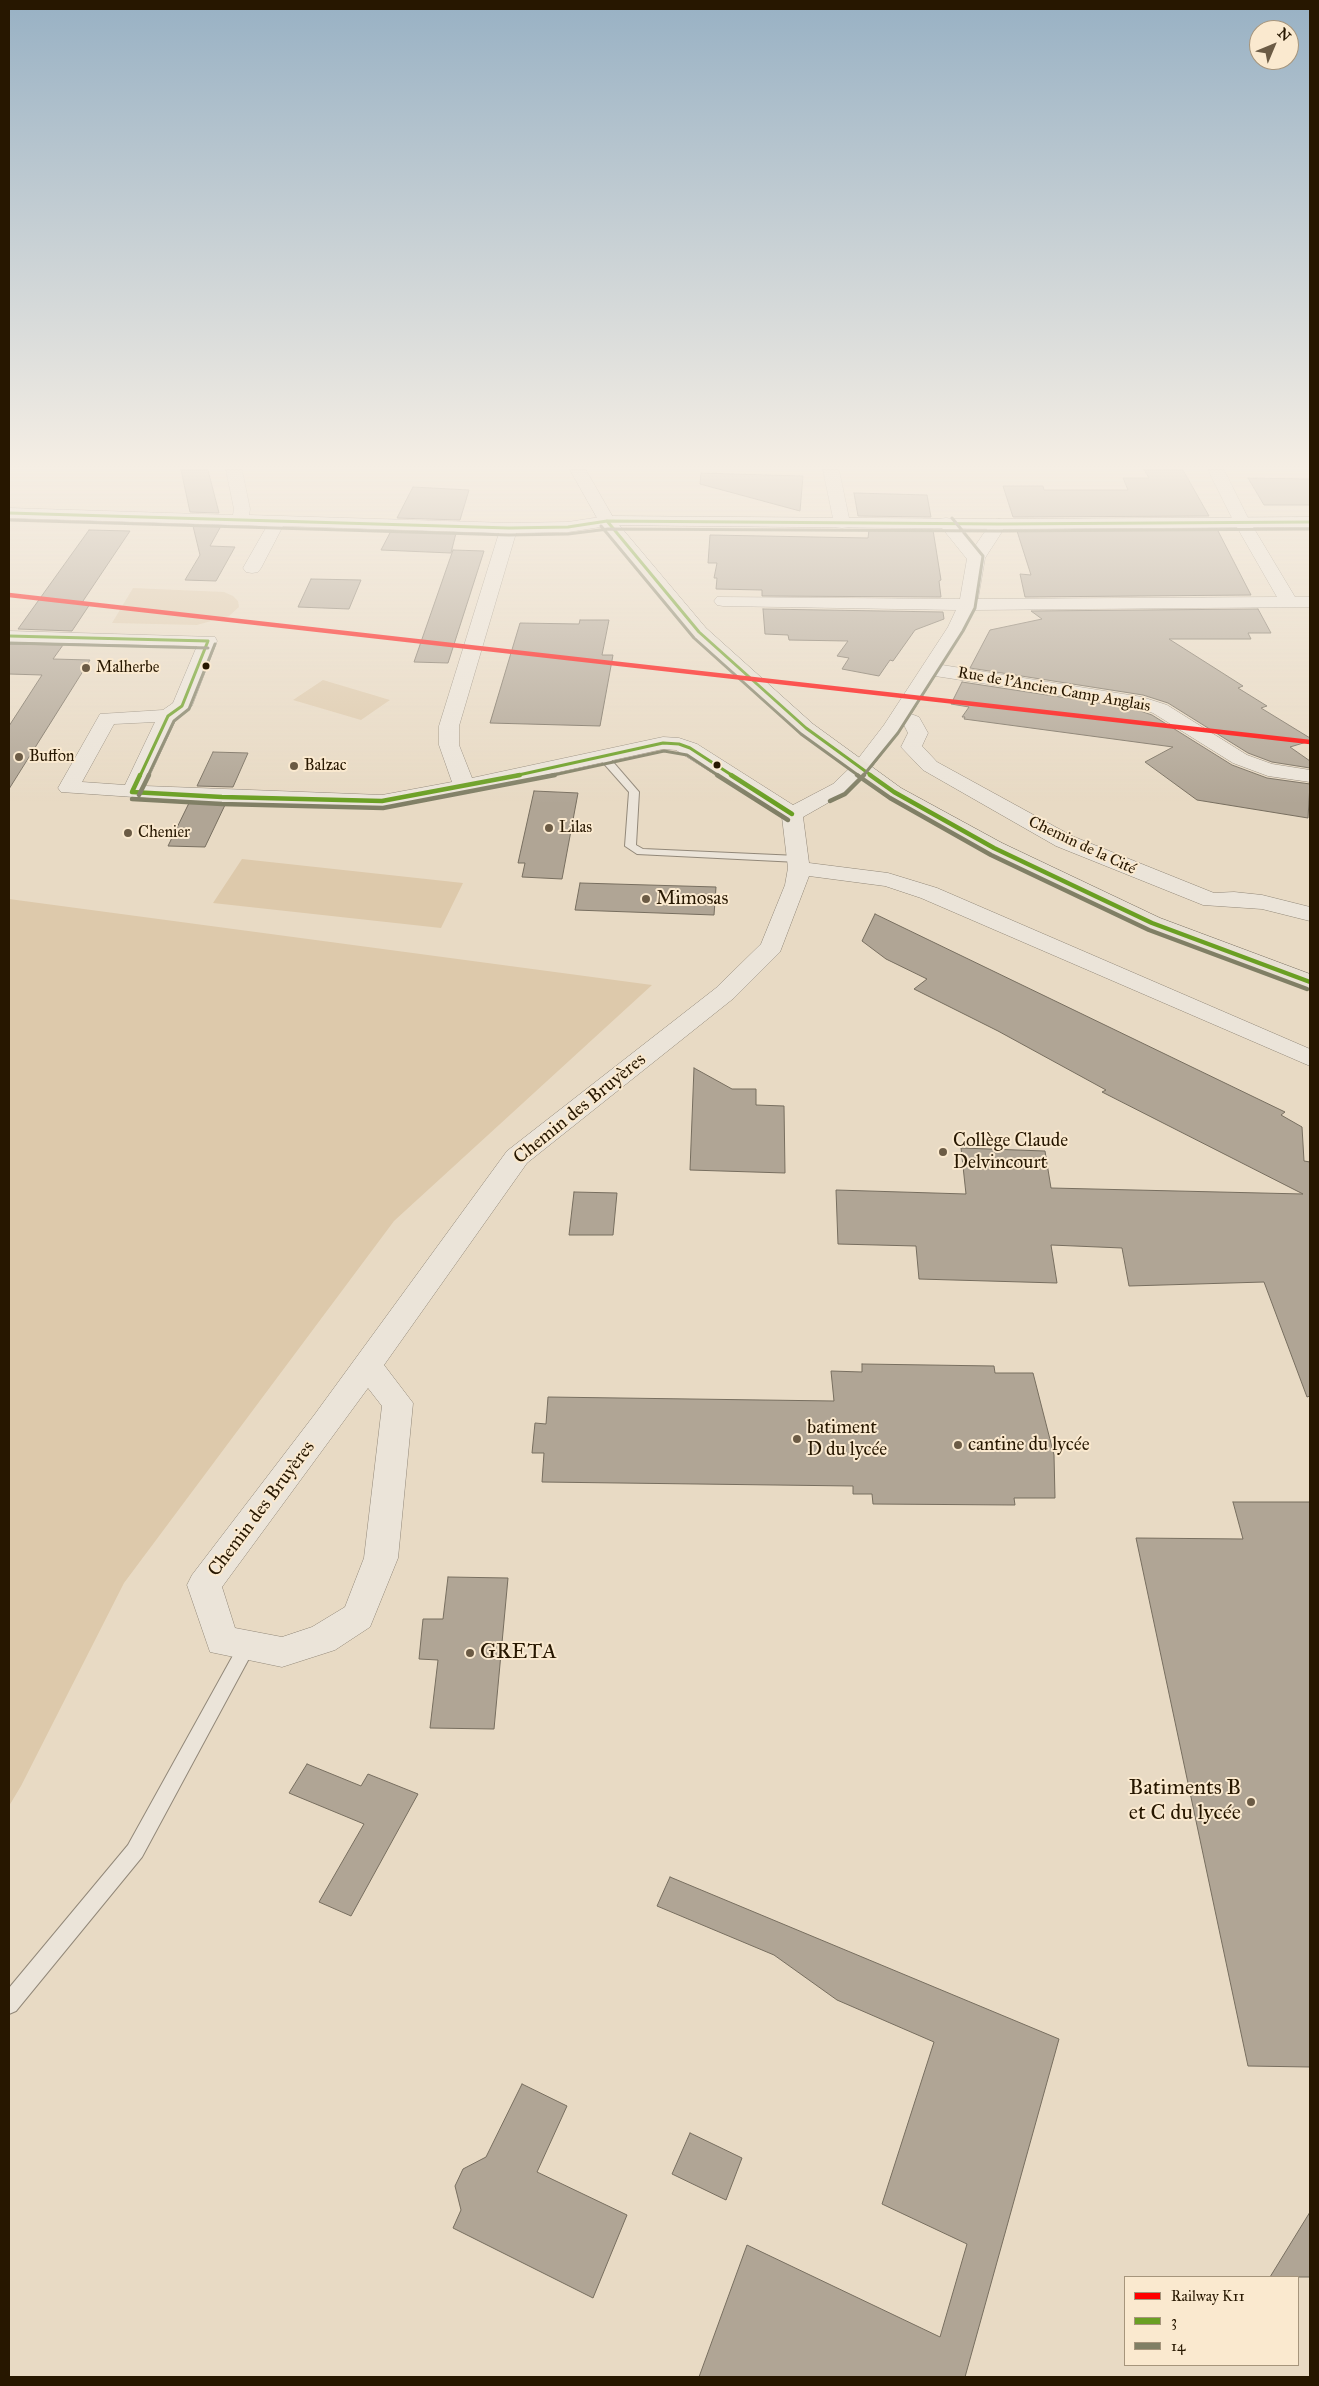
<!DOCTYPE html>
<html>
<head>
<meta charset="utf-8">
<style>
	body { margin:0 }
	#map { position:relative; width:1319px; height:2386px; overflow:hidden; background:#e8dac4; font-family:"IM FELL Great Primer",serif }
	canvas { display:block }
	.frame { position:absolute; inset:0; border:10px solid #271700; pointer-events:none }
	.legend { position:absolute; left:1124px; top:2276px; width:175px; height:90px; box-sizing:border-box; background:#fae9cf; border:1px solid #a6957c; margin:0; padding:6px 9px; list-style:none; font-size:15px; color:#271700 }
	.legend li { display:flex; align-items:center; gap:10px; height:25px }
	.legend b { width:25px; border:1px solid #a6957c }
	.north { position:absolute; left:1249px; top:20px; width:50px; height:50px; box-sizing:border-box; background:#fae9cf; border:1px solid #a6957c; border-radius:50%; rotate:45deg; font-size:14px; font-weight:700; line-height:20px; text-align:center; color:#271700 }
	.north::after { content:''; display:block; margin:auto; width:18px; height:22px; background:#6b5b45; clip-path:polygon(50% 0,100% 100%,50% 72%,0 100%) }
</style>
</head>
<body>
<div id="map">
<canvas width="1319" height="2386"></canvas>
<div class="frame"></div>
<ul class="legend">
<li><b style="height:6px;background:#f00"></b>Railway K11</li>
<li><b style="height:6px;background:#6a9f23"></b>3</li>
<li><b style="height:6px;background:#807f65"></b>14</li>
</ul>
<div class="north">N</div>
</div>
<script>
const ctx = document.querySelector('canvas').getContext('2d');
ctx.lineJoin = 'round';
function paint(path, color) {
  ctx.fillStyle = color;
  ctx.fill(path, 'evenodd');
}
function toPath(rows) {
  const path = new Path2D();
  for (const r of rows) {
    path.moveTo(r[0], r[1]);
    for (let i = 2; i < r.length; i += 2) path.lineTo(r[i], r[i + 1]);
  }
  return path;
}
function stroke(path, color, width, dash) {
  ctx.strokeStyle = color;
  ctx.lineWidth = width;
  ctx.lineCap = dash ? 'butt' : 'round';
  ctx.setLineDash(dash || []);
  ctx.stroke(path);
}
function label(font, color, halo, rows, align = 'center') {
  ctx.font = font + ' "IM FELL Great Primer",serif';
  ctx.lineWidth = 4;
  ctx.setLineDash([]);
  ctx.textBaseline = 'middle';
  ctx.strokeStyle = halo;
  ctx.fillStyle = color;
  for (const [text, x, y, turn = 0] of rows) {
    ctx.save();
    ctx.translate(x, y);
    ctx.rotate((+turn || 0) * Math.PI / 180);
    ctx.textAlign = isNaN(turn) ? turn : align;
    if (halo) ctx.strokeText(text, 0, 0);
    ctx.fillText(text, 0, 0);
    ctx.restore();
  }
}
paint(toPath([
	[133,588,224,592,233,596,238,601,239,607,229,616,197,625,112,623],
	[323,680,390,700,361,720,293,700],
	[242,859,463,883,441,928,213,903],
	[9,899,652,985,394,1221,124,1583,21,1786,9,1806]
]), '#ddc9ab');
const building = toPath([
	[181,470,208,470,219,513,190,512,181,470],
	[1144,470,1183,470,1209,516,1013,517,1003,486,1043,486,1044,490,1128,490,1123,478,1149,478,1144,470],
	[701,473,803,476,800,511,700,484,701,473],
	[1248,478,1310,479,1310,505,1264,505,1248,478],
	[413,487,469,490,460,520,397,518,413,487],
	[854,493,927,495,931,517,858,516,854,493],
	[193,526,221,526,210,546,235,547,216,581,185,580,200,555,193,526],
	[1217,529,1251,595,1025,597,1020,574,1031,575,1017,531,1217,529],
	[89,530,130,531,81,604,90,604,72,631,18,629,89,530],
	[867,530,933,530,941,580,939,581,941,597,762,596,762,590,716,589,717,578,714,578,717,563,708,563,710,535,868,538,869,530,867,530],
	[391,531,456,533,451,553,381,550,391,531],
	[453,550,484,551,448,663,414,662,453,550],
	[311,579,361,580,349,609,298,607,311,579],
	[763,609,943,612,944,619,915,630,893,661,890,660,879,676,842,669,849,658,837,656,848,641,789,640,788,635,765,634,763,609],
	[1258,609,1271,633,1248,633,1251,639,1169,639,1243,686,1238,688,1267,706,1261,708,1310,738,1310,741,1290,747,1310,761,1310,768,1272,762,1248,753,1168,703,1143,695,970,668,990,630,1042,619,1031,611,1258,609],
	[580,620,609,620,602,655,613,655,600,726,490,723,520,623,579,624,580,620],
	[9,644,63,645,53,659,90,660,9,789,9,726,42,675,9,674,9,644],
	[962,682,1132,708,1152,715,1232,765,1267,778,1310,784,1308,818,1197,800,1145,762,1173,747,964,719,965,717,962,717,969,707,951,704,962,682],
	[213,752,248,753,233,787,197,786,213,752],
	[534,791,578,793,562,879,522,877,525,863,518,863,534,791],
	[189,803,225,805,205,847,168,846,189,803],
	[580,883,716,887,714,915,575,910,580,883],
	[875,914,1285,1112,1281,1115,1302,1127,1304,1161,1310,1162,1310,1396,1307,1397,1264,1282,1129,1286,1122,1248,1051,1245,1057,1283,919,1279,916,1246,838,1244,836,1190,966,1194,961,1148,1045,1151,1051,1188,1303,1194,1102,1092,1106,1090,998,1031,914,989,927,979,886,959,862,941,875,914],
	[694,1068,732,1089,756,1089,756,1105,784,1106,785,1173,690,1170,694,1068],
	[574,1192,617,1193,613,1235,569,1235,574,1192],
	[862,1364,994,1366,995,1373,1033,1373,1054,1455,1055,1498,1014,1498,1015,1505,873,1504,872,1494,853,1494,853,1486,542,1482,544,1453,532,1453,535,1423,546,1424,548,1397,834,1401,831,1371,862,1372,862,1364],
	[1233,1502,1310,1502,1310,2067,1248,2066,1136,1538,1243,1539,1233,1502],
	[448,1577,508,1578,494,1729,430,1728,438,1660,419,1659,423,1619,443,1619,448,1577],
	[307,1764,361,1786,368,1774,418,1794,351,1916,319,1902,364,1824,289,1793,307,1764],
	[670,1877,1059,2039,965,2377,699,2377,747,2245,940,2337,967,2244,882,2204,934,2042,837,2000,774,1955,657,1906,670,1877],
	[522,2084,567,2106,537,2172,627,2215,593,2298,453,2228,461,2210,455,2186,463,2169,486,2157,522,2084],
	[690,2133,742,2158,726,2200,672,2174,690,2133],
	[1310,2212,1310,2277,1270,2277,1310,2212]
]);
paint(building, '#b0a595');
stroke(building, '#776e5f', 1);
const lane = toPath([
	[603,754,607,755,639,792,636,845,643,849,798,856,804,859,798,862,637,854,625,846,629,792,598,757,603,754],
	[247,1638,253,1641,256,1646,253,1651,142,1857,16,2011,9,2014,9,1988,128,1845,241,1641,247,1638]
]);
const street = toPath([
	[226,470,242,470,250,509,249,515,509,523,568,522,607,516,613,517,615,521,613,525,607,526,568,532,516,533,459,726,459,745,472,778,663,737,679,738,697,744,793,805,833,784,854,764,884,725,948,627,956,610,723,606,717,605,714,601,717,597,960,599,967,559,938,523,940,519,946,518,952,519,975,546,993,520,999,519,1005,520,1007,524,985,558,978,599,1277,597,1234,522,1208,470,1224,470,1250,522,1295,597,1310,597,1310,607,974,610,942,665,1142,697,1167,705,1247,755,1272,764,1310,770,1310,782,1268,776,1233,763,1153,713,1132,706,935,676,911,714,919,717,928,733,922,746,937,762,1072,836,1214,893,1234,892,1262,895,1310,907,1310,921,1262,909,1203,905,1056,846,923,770,901,747,908,733,904,725,868,772,847,792,803,817,809,863,888,873,937,888,1310,1049,1310,1066,921,898,885,886,809,876,780,952,734,998,527,1163,384,1365,413,1403,398,1558,370,1627,335,1650,282,1667,210,1652,187,1585,192,1575,315,1414,507,1151,716,988,761,944,785,885,788,868,782,817,676,750,663,749,495,786,382,807,222,803,61,792,58,788,100,714,163,710,173,703,197,646,9,642,9,631,215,637,217,641,192,706,176,719,145,786,382,795,452,782,439,745,439,726,499,533,283,526,261,568,258,572,252,573,246,572,243,568,267,526,9,518,9,508,233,515,234,509,226,470],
	[155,722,125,785,82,782,114,724,155,722],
	[368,1388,382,1406,364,1558,345,1607,312,1627,282,1637,235,1628,222,1587,368,1388],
	[823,470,839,470,850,523,848,527,842,528,836,527,834,523,823,470]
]);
const secondary = toPath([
	[607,516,999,519,1310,517,1310,527,999,529,601,525,599,521,601,517,607,516]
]);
const primary = toPath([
	[570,470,586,470,614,519,706,628,813,724,901,788,1002,843,1160,918,1310,974,1310,989,1144,928,986,853,887,796,799,732,692,636,601,525,570,470]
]);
stroke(lane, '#928879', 2);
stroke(street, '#928879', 1);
stroke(secondary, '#776e5f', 1);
stroke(primary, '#776e5f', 1);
paint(lane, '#ebe4d9');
paint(street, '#ebe4d9');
paint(secondary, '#ebe4d9');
paint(primary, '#e8e0d3');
stroke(toPath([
	[9,513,509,528,568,527,607,521,999,524,1310,522],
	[607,521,699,632,806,728,872,776],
	[9,636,208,641],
	[140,776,168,716,182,706,208,641],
	[514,776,663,743,679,744,690,748,733,776]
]), '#6a9f23', 3);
stroke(toPath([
	[731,775,792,814],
	[870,775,894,792,994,848,1152,923,1310,982],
	[132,792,222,797,382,801,520,775],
	[132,792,140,775]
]), '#6a9f23', 4.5);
stroke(toPath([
	[9,520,509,535,568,534,608,529,999,531,1310,529],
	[601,526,694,638,801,734,859,776],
	[9,643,208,648],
	[148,776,174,721,189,709,215,644],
	[549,776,664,751,687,755,719,776],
	[863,776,898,733,963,631,975,608,983,556,952,518]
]), '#807f65', 3);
stroke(toPath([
	[717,775,788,820],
	[857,775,890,798,991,855,1149,930,1307,989],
	[139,795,149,775],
	[132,799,222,804,383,808,555,775],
	[830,801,845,794,864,775]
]), '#807f65', 4.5);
stroke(toPath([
	[9,595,1310,742]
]), '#f00', 4.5);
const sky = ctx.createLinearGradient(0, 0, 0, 804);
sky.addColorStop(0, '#98b1c4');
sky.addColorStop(0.58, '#f5eee4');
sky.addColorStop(1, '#f5eee400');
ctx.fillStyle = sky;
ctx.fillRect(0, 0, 1319, 804);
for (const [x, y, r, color] of [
	[206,666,4.5,"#271700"],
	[86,668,5,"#6b5b45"],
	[19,757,5,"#6b5b45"],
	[717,765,4.5,"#271700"],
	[294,766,5,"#6b5b45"],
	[549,828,5,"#6b5b45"],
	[128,833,5,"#6b5b45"],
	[646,899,5,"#6b5b45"],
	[943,1152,5,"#6b5b45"],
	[797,1439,5,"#6b5b45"],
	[958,1445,5,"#6b5b45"],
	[470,1653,5,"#6b5b45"],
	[1251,1802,5,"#6b5b45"]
]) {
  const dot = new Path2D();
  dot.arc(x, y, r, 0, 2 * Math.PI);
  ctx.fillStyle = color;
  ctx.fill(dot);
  stroke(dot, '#fae9cf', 2);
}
label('16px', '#271700', '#fae9cf', [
	["Malherbe",96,668],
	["Buffon",29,757],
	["Balzac",304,766],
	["Lilas",559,828],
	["Chenier",138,833]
], 'left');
label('16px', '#271700', '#fae9cf', [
	["Rue de l'Ancien Camp Anglais",1054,690,10],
	["Chemin de la Cité",1082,846,25]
]);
label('19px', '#271700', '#fae9cf', [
	["Mimosas",656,899],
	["Collège Claude",953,1141],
	["Delvincourt",953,1163],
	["batiment",807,1428],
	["D du lycée",807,1450],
	["cantine du lycée",968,1445]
], 'left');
label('19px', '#271700', '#fae9cf', [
	["Chemin des Bruyères",580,1109,-39],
	["Chemin des Bruyères",262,1509,-53]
]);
label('22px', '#271700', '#fae9cf', [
	["GRETA",480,1653],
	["Batiments B",1241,1789,"right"],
	["et C du lycée",1241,1814,"right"]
], 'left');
</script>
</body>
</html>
